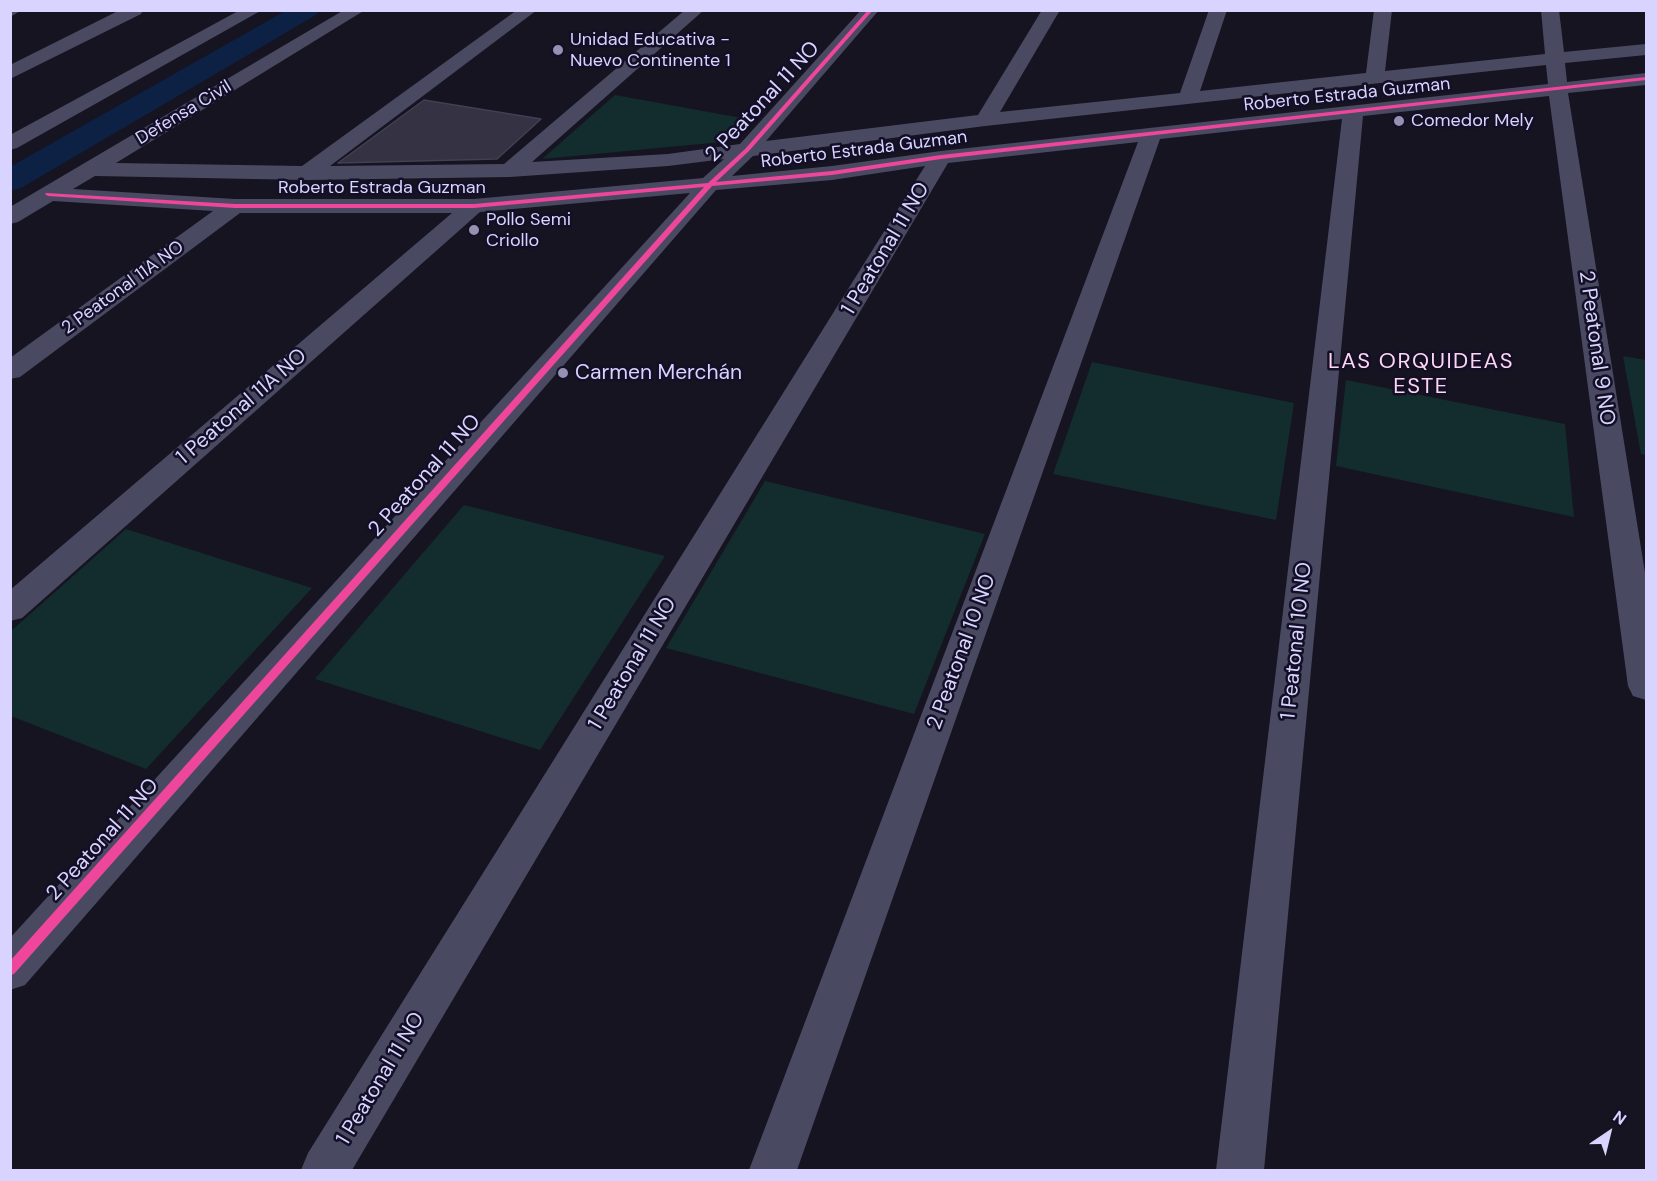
<!DOCTYPE html>
<html>
<head>
<meta charset="utf-8">
<style>
	body { margin:0 }
	#map { position:relative; width:1657px; height:1181px; overflow:hidden; background:#161421; font-family:"DM Sans",sans-serif }
	canvas { display:block }
	.frame { position:absolute; inset:0; border:12px solid #d9d4ff; pointer-events:none }
	.north { position:absolute; left:1579px; top:1103px; width:60px; height:60px; -webkit-text-stroke:4px #130f26; paint-order:stroke; rotate:35deg; font-size:16px; font-weight:700; line-height:24px; text-align:center; color:#d9d4ff }
	.north::after { content:''; display:block; margin:auto; width:21px; height:27px; background:#d9d4ff; clip-path:polygon(50% 0,100% 100%,50% 72%,0 100%) }
</style>
</head>
<body>
<div id="map">
<canvas width="1657" height="1181"></canvas>
<div class="frame"></div>
<div class="north">N</div>
</div>
<script>
const ctx = document.querySelector('canvas').getContext('2d');
ctx.lineJoin = 'round';
function paint(path, color) {
  ctx.fillStyle = color;
  ctx.fill(path, 'evenodd');
}
function toPath(rows) {
  const path = new Path2D();
  for (const r of rows) {
    path.moveTo(r[0], r[1]);
    for (let i = 2; i < r.length; i += 2) path.lineTo(r[i], r[i + 1]);
  }
  return path;
}
function stroke(path, color, width, dash) {
  ctx.strokeStyle = color;
  ctx.lineWidth = width;
  ctx.lineCap = dash ? 'butt' : 'round';
  ctx.setLineDash(dash || []);
  ctx.stroke(path);
}
function label(font, color, halo, rows, align = 'center') {
  ctx.font = font + ' "DM Sans",sans-serif';
  ctx.lineWidth = 5;
  ctx.setLineDash([]);
  ctx.textBaseline = 'middle';
  ctx.strokeStyle = halo;
  ctx.fillStyle = color;
  for (const [text, x, y, turn = 0] of rows) {
    ctx.save();
    ctx.translate(x, y);
    ctx.rotate((+turn || 0) * Math.PI / 180);
    ctx.textAlign = isNaN(turn) ? turn : align;
    if (halo) ctx.strokeText(text, 0, 0);
    ctx.fillText(text, 0, 0);
    ctx.restore();
  }
}
paint(toPath([
	[615,95,747,119,722,142,542,159],
	[1623,356,1646,360,1646,455,1641,454],
	[1092,362,1294,403,1276,520,1053,474],
	[1346,380,1565,424,1574,517,1336,466],
	[765,481,985,534,914,714,666,648],
	[464,505,665,556,540,750,315,679],
	[126,529,312,588,146,769,11,716,11,631]
]), '#132c2d');
paint(toPath([
	[287,10,319,10,316,15,21,188,10,191,10,167,287,10]
]), '#0d2144');
const building = toPath([
	[424,100,541,119,497,159,338,163,424,100]
]);
paint(building, '#343243');
stroke(building, '#433f54', 1.5);
paint(toPath([
	[10,10,22,10,10,17,10,10],
	[120,10,143,10,141,14,10,79,10,65,120,10],
	[240,10,262,10,17,148,10,150,10,135,240,10],
	[344,10,365,10,116,163,302,166,517,10,537,10,330,166,504,164,685,10,704,10,532,162,668,154,740,144,861,10,879,10,766,141,978,115,1042,10,1060,10,1000,112,1180,93,1209,10,1227,10,1200,91,1366,73,1374,10,1392,10,1385,71,1545,54,1541,10,1559,10,1564,52,1646,44,1646,55,1565,63,1567,82,1646,73,1646,85,1568,93,1646,579,1646,700,1633,696,1628,686,1549,96,1363,116,1264,1170,1216,1170,1342,119,1160,139,797,1170,749,1170,1138,142,948,163,352,1170,301,1170,308,1153,925,166,832,180,716,190,25,985,10,990,10,938,690,193,480,212,22,618,10,621,10,590,452,213,240,213,20,377,10,379,10,358,213,211,53,201,18,222,10,224,10,207,344,10],
	[1546,65,1548,84,941,151,832,166,732,176,753,156,985,126,1546,65],
	[724,159,703,178,474,199,235,199,73,189,95,176,307,180,510,177,668,166,724,159]
]), '#4a4962');
paint(toPath([
	[868,10,873,10,749,151,716,182,832,171,941,155,1646,77,1646,80,941,159,832,175,712,186,14,974,10,975,10,961,704,187,474,208,235,208,48,196,45,194,46,193,235,204,474,204,708,183,745,149,868,10]
]), '#ed469a');
for (const [x, y, r, color] of [
	[558,50,6,"#9591b1"],
	[1399,121,6,"#9591b1"],
	[474,230,6,"#9591b1"],
	[563,373,6,"#9591b1"]
]) {
  const dot = new Path2D();
  dot.arc(x, y, r, 0, 2 * Math.PI);
  ctx.fillStyle = color;
  ctx.fill(dot);
  stroke(dot, '#130f26', 2);
}
label('18px', '#d9d4ff', '#130f26', [
	["Unidad Educativa -",570,40],
	["Nuevo Continente 1",570,61],
	["Comedor Mely",1411,121],
	["Pollo Semi",486,220],
	["Criollo",486,241]
], 'left');
label('18px', '#d9d4ff', '#130f26', [
	["Roberto Estrada Guzman",1347,95,-6],
	["Defensa Civil",184,113,-31],
	["Roberto Estrada Guzman",864,150,-7],
	["Roberto Estrada Guzman",382,188],
	["2 Peatonal 11A NO",123,288,-36]
]);
label('21px', '#d9d4ff', '#130f26', [
	["2 Peatonal 11 NO",763,102,-47],
	["1 Peatonal 11 NO",886,249,-59],
	["2 Peatonal 9 NO",1596,348,82],
	["1 Peatonal 11A NO",242,407,-41],
	["2 Peatonal 11 NO",425,476,-48],
	["1 Peatonal 10 NO",1297,641,-84],
	["2 Peatonal 10 NO",962,652,-70],
	["1 Peatonal 11 NO",633,664,-59],
	["2 Peatonal 11 NO",103,840,-48],
	["1 Peatonal 11 NO",381,1079,-59]
]);
label('21px', '#d9d4ff', '#130f26', [
	["Carmen Merchán",575,373]
], 'left');
ctx.letterSpacing = '1.5px';
label('22px', '#ffd6f0', '#130f26', [
	["LAS ORQUIDEAS",1421,362],
	["ESTE",1421,387]
]);
ctx.letterSpacing = '0px';
</script>
</body>
</html>
